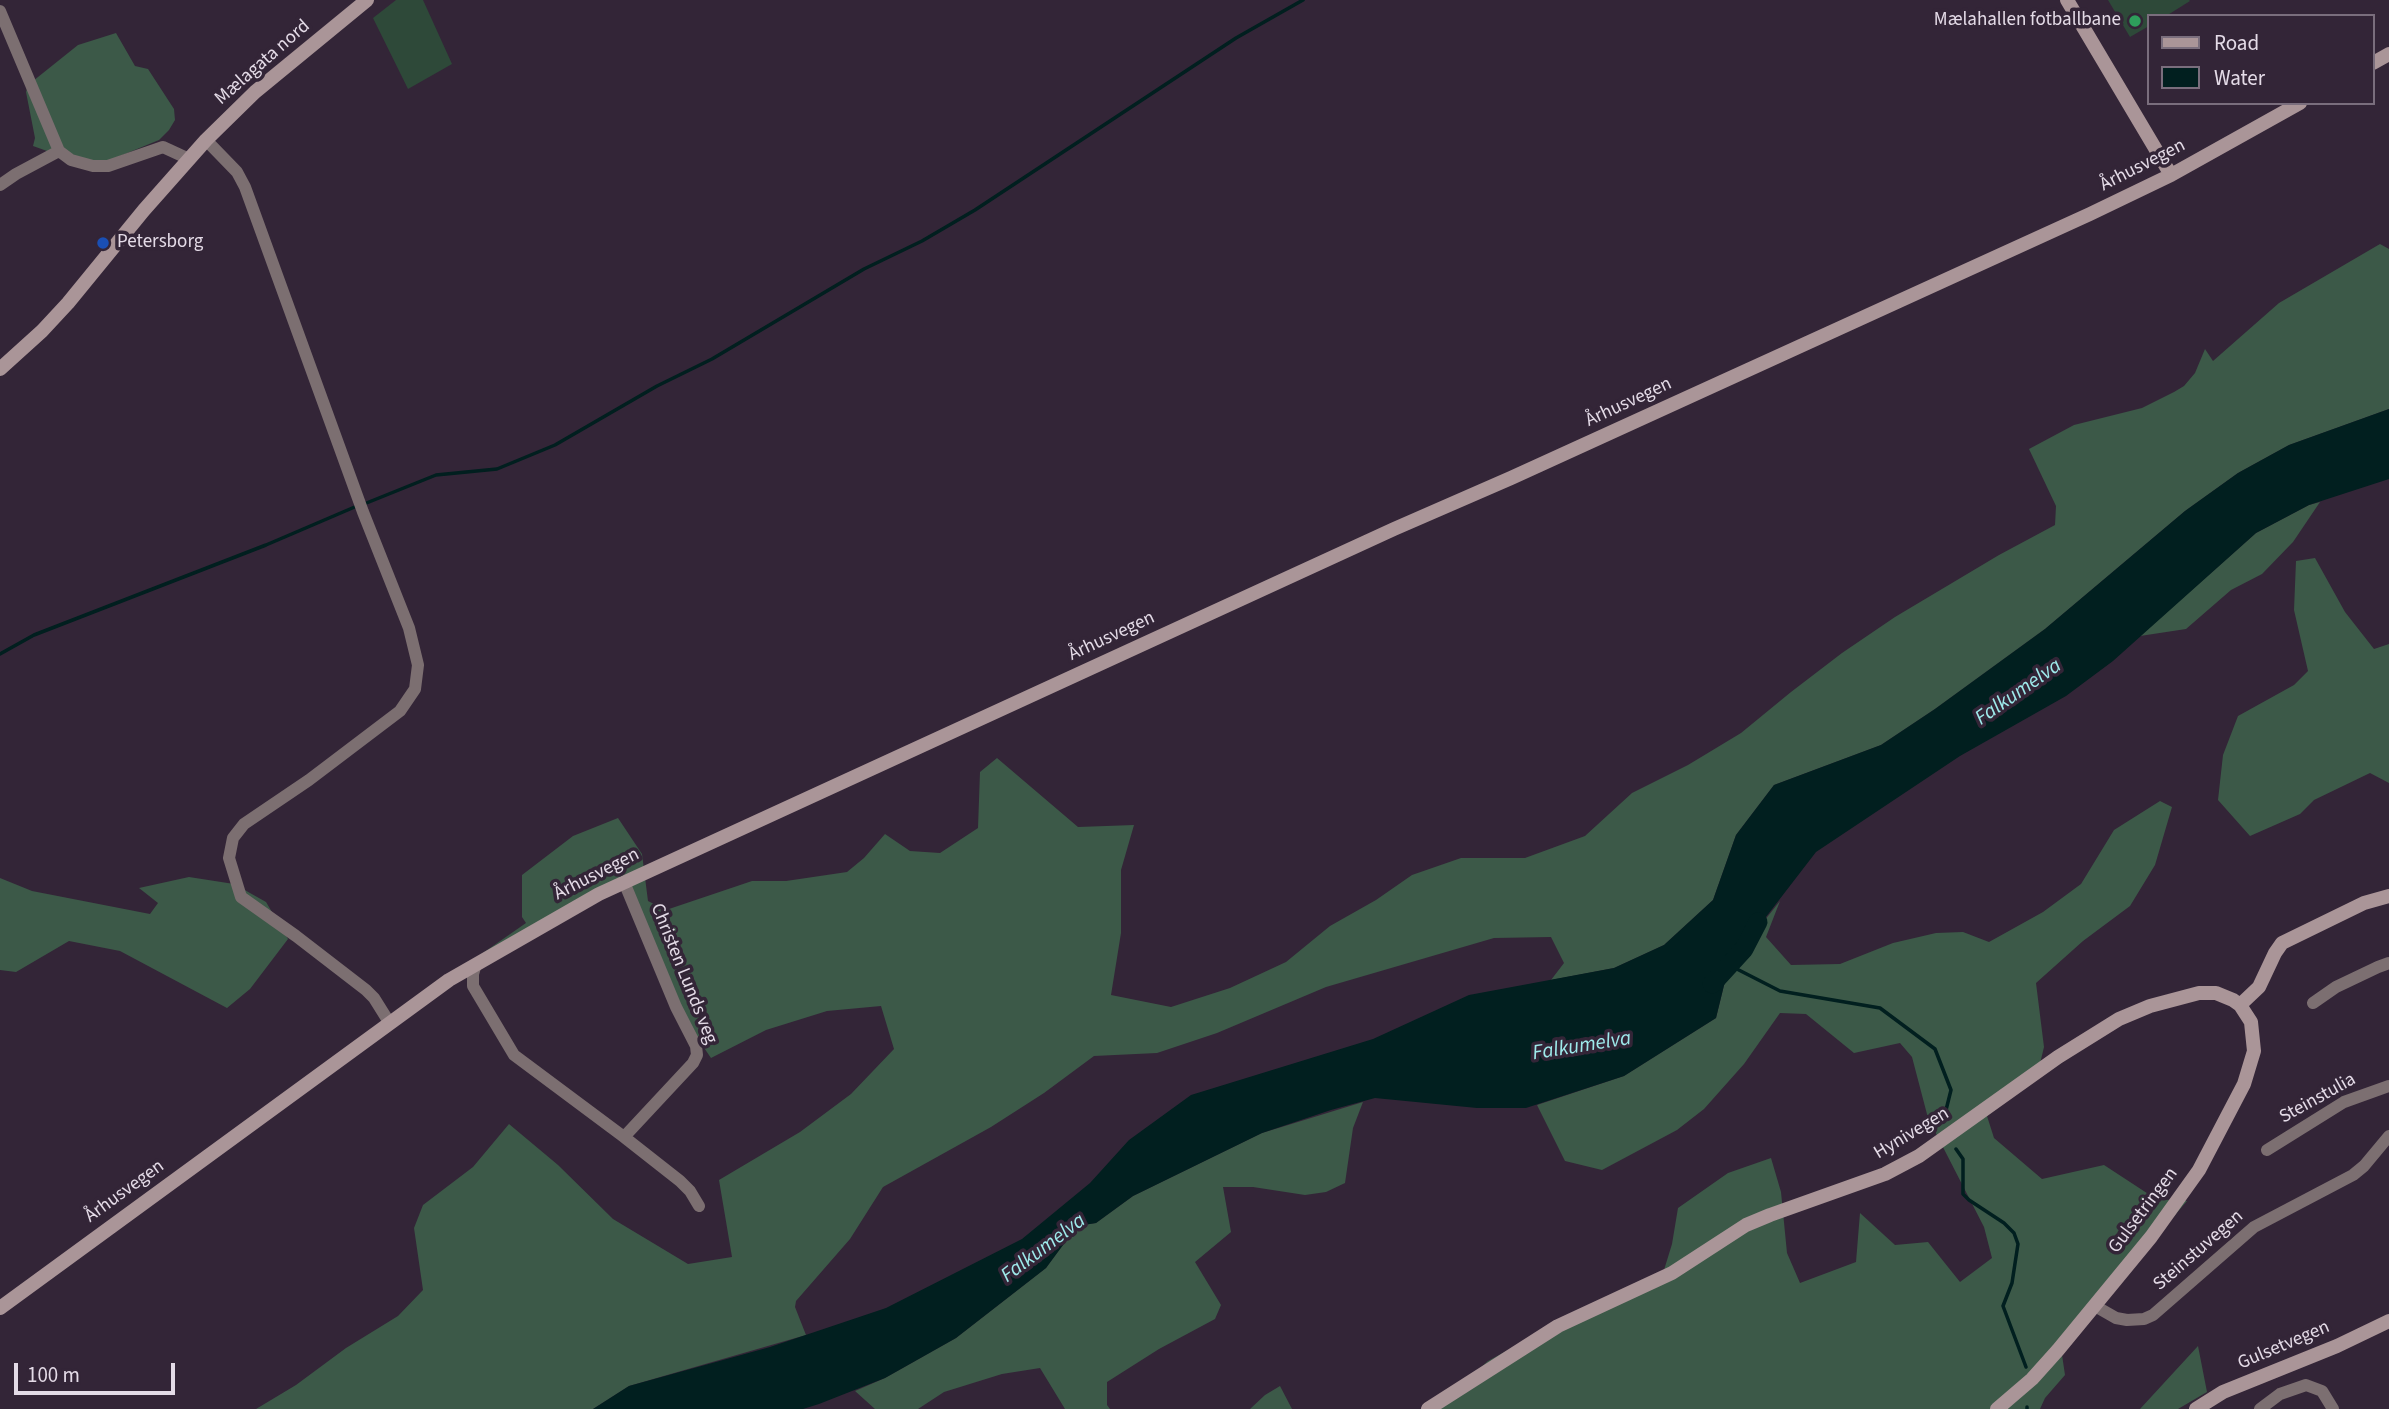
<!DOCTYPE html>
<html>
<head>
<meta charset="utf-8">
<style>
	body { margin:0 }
	#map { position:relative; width:2389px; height:1409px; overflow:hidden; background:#332537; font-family:"Source Sans 3",sans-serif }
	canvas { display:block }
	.legend { position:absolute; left:2147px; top:14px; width:228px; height:91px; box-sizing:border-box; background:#332537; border:2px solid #7a6e7d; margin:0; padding:9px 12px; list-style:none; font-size:21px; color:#e4dbe7 }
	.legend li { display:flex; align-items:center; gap:14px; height:35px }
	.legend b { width:35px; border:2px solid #7a6e7d }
	.scale { position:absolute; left:14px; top:1363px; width:161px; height:32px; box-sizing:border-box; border:4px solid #e4dbe7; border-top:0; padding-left:9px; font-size:21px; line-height:24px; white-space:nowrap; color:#e4dbe7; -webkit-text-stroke:5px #332537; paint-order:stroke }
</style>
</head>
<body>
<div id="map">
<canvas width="2389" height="1409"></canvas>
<ul class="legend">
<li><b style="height:9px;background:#aa9598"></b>Road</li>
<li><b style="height:19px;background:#011f1f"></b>Water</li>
</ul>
<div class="scale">100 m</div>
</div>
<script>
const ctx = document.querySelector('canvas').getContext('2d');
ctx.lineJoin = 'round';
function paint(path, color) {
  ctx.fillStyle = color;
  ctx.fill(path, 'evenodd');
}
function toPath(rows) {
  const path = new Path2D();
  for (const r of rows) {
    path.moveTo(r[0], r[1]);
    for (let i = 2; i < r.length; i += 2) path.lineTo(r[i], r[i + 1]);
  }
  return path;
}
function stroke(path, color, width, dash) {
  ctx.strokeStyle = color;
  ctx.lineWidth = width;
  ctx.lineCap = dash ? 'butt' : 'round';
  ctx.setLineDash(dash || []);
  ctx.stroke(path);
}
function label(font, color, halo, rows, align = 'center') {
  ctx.font = font + ' "Source Sans 3",sans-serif';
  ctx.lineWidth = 7;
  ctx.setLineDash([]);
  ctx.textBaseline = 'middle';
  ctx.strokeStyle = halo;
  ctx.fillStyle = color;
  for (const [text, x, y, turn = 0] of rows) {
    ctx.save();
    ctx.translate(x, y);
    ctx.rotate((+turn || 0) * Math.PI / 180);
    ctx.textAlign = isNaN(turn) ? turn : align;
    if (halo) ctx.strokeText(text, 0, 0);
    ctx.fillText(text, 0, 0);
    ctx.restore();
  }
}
paint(toPath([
	[396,0,423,0,452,64,408,89,373,18],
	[2108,0,2189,0,2190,1,2166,16,2149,16,2149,26,2130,37]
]), '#2e4939');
paint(toPath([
	[116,33,135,66,148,69,174,109,175,120,169,130,159,140,108,161,75,161,33,146,35,138,26,92,28,85,78,45],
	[2380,244,2389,249,2389,409,2289,445,2238,473,2185,511,2045,629,1935,709,1881,745,1774,785,1736,835,1713,900,1664,945,1614,968,1551,980,1564,963,1551,937,1494,938,1326,987,1217,1033,1157,1053,1094,1056,1044,1093,991,1127,883,1187,850,1239,796,1301,795,1307,806,1335,629,1386,593,1409,256,1409,296,1385,346,1348,398,1316,423,1290,414,1228,423,1205,473,1167,509,1124,558,1165,613,1219,688,1264,732,1257,719,1180,800,1132,851,1094,894,1049,881,1006,827,1011,766,1030,711,1058,681,1014,629,884,365,1035,526,923,522,917,522,875,573,836,618,818,642,854,648,901,666,910,752,881,786,881,847,872,864,858,885,834,910,851,940,853,978,828,980,772,997,758,1078,827,1134,825,1121,870,1121,933,1111,995,1171,1007,1230,988,1286,962,1330,926,1376,900,1412,875,1461,858,1525,858,1585,836,1632,793,1688,765,1741,733,1791,692,1842,653,1895,617,1999,555,2055,525,2056,506,2029,449,2074,425,2142,408,2174,392,2184,386,2195,373,2205,349,2213,361,2279,303],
	[2320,502,2293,542,2262,574,2231,590,2186,629,2140,636,2256,533,2309,505],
	[2315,558,2345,612,2374,649,2389,644,2389,783,2370,773,2314,800,2300,814,2250,836,2218,800,2223,755,2238,716,2294,685,2308,671,2294,610,2296,561],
	[2160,801,2172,807,2155,865,2130,906,2083,941,2036,983,2044,1047,2037,1076,1987,1116,1994,1138,2042,1179,2104,1165,2156,1199,2187,1201,2061,1348,2065,1375,2045,1398,2040,1409,1422,1409,1459,1387,1488,1361,1552,1326,1664,1270,1672,1244,1678,1208,1728,1173,1771,1158,1781,1192,1787,1253,1800,1283,1856,1262,1860,1213,1895,1245,1928,1242,1960,1282,1992,1258,1984,1227,1928,1118,1912,1057,1900,1043,1854,1053,1806,1014,1780,1013,1744,1064,1704,1109,1677,1130,1602,1170,1565,1161,1537,1105,1624,1076,1716,1018,1729,965,1780,901,1766,937,1791,965,1840,964,1893,943,1936,933,1963,932,1989,942,2043,912,2081,884,2114,830],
	[189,877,234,884,266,902,288,939,250,989,227,1008,120,951,69,941,16,972,0,970,0,878,32,891,150,914,158,903,139,888],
	[1363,1102,1353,1128,1345,1183,1326,1192,1305,1195,1253,1187,1223,1187,1231,1232,1195,1262,1221,1305,1215,1319,1159,1349,1107,1382,1107,1405,1110,1409,1065,1409,1040,1368,1002,1374,944,1392,918,1409,875,1409,855,1391,885,1378,956,1338,1046,1268,1077,1226,1096,1223,1133,1196,1262,1133],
	[2198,1346,2207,1392,2178,1409,2140,1409],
	[1280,1386,1292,1409,1250,1409,1265,1395]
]), '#3c5948');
paint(toPath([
	[2389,409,2389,479,2309,505,2256,533,2113,661,2066,696,1960,756,1816,852,1729,965,1716,1018,1624,1076,1526,1108,1477,1108,1375,1098,1331,1110,1262,1133,1133,1196,1096,1223,1077,1226,1046,1268,956,1338,885,1378,819,1404,803,1409,593,1409,629,1386,770,1347,886,1308,1022,1239,1090,1183,1129,1140,1191,1095,1373,1039,1469,995,1614,968,1664,945,1713,900,1736,835,1774,785,1881,745,1935,709,2045,629,2185,511,2238,473,2289,445]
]), '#011f1f');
stroke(toPath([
	[364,504,436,475,497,469,555,445,657,386,712,359,864,269,922,241,975,210,1236,38,1303,0],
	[0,654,34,635,266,545,357,506],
	[1729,965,1780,991,1880,1008,1935,1049,1951,1090,1943,1122],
	[1956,1149,1963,1159,1963,1194,1969,1200,2004,1223,2014,1233,2018,1244,2012,1283,2003,1306,2026,1367],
	[2027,1409,2027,1407]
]), '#011f1f', 3.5);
stroke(toPath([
	[1712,984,1744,949,1758,922]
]), '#011f1f', 19);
stroke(toPath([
	[0,11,59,151,71,160,93,166,108,166,163,147,189,159],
	[206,140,237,172,245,187,363,512,409,628,418,665,415,689,400,711,309,780,244,824,233,838,229,858,241,897,296,936,366,990,374,998,389,1022],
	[0,185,16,174,59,151],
	[476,964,473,974,473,986,514,1055,624,1137,693,1063,697,1055,696,1046,676,1007,624,882],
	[2313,1003,2336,987,2378,967,2389,963],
	[624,1137,680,1181,690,1191,699,1206],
	[2267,1150,2344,1102,2389,1086],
	[2095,1306,2116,1318,2127,1320,2144,1319,2153,1315,2254,1227,2353,1175,2364,1166,2389,1136],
	[2260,1409,2280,1394,2306,1385,2322,1391,2333,1409]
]), '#7c6f71', 12);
stroke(toPath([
	[2067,0,2171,175],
	[2373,63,2389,54],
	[0,369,42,331,68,303,144,210,206,140,255,92,367,0],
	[2240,1005,2259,987,2275,953,2282,943,2364,903,2389,896],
	[0,1308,449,980,599,894,1394,529,1511,478,2090,214,2171,175,2300,103],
	[1428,1409,1558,1326,1672,1273,1746,1225,1770,1215,1885,1174,1919,1156,2058,1057,2119,1019,2150,1006,2199,993,2216,993,2233,1000,2240,1005,2251,1022,2254,1051,2244,1084,2199,1170,2151,1237,2058,1350,2032,1379,1997,1409],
	[2196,1409,2223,1392,2337,1346,2389,1321]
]), '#aa9598', 14);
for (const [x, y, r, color] of [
	[2135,21,7,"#2e9e5b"],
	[103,243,7,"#1a4fb4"]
]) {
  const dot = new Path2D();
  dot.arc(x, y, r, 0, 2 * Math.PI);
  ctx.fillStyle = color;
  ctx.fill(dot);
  stroke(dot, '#332537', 2.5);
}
label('19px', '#e4dbe7', '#332537', [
	["Mælahallen fotballbane",2121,21],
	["Petersborg",117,243,"left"]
], 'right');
label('19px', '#e4dbe7', '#332537', [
	["Mælagata nord",263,63,-41],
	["Århusvegen",2143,166,-27],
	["Århusvegen",1629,403,-25],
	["Århusvegen",1112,637,-25],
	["Århusvegen",597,875,-27],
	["Christen Lunds veg",683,974,68],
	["Steinstulia",2318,1099,-29],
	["Hynivegen",1912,1134,-31],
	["Århusvegen",125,1192,-36],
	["Gulsetringen",2144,1211,-53],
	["Steinstuvegen",2199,1251,-41],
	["Gulsetvegen",2284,1346,-23]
]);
label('italic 21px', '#9eeaeb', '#332537', [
	["Falkumelva",2019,693,-35],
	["Falkumelva",1582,1047,-9],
	["Falkumelva",1044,1249,-37]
]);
</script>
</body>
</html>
